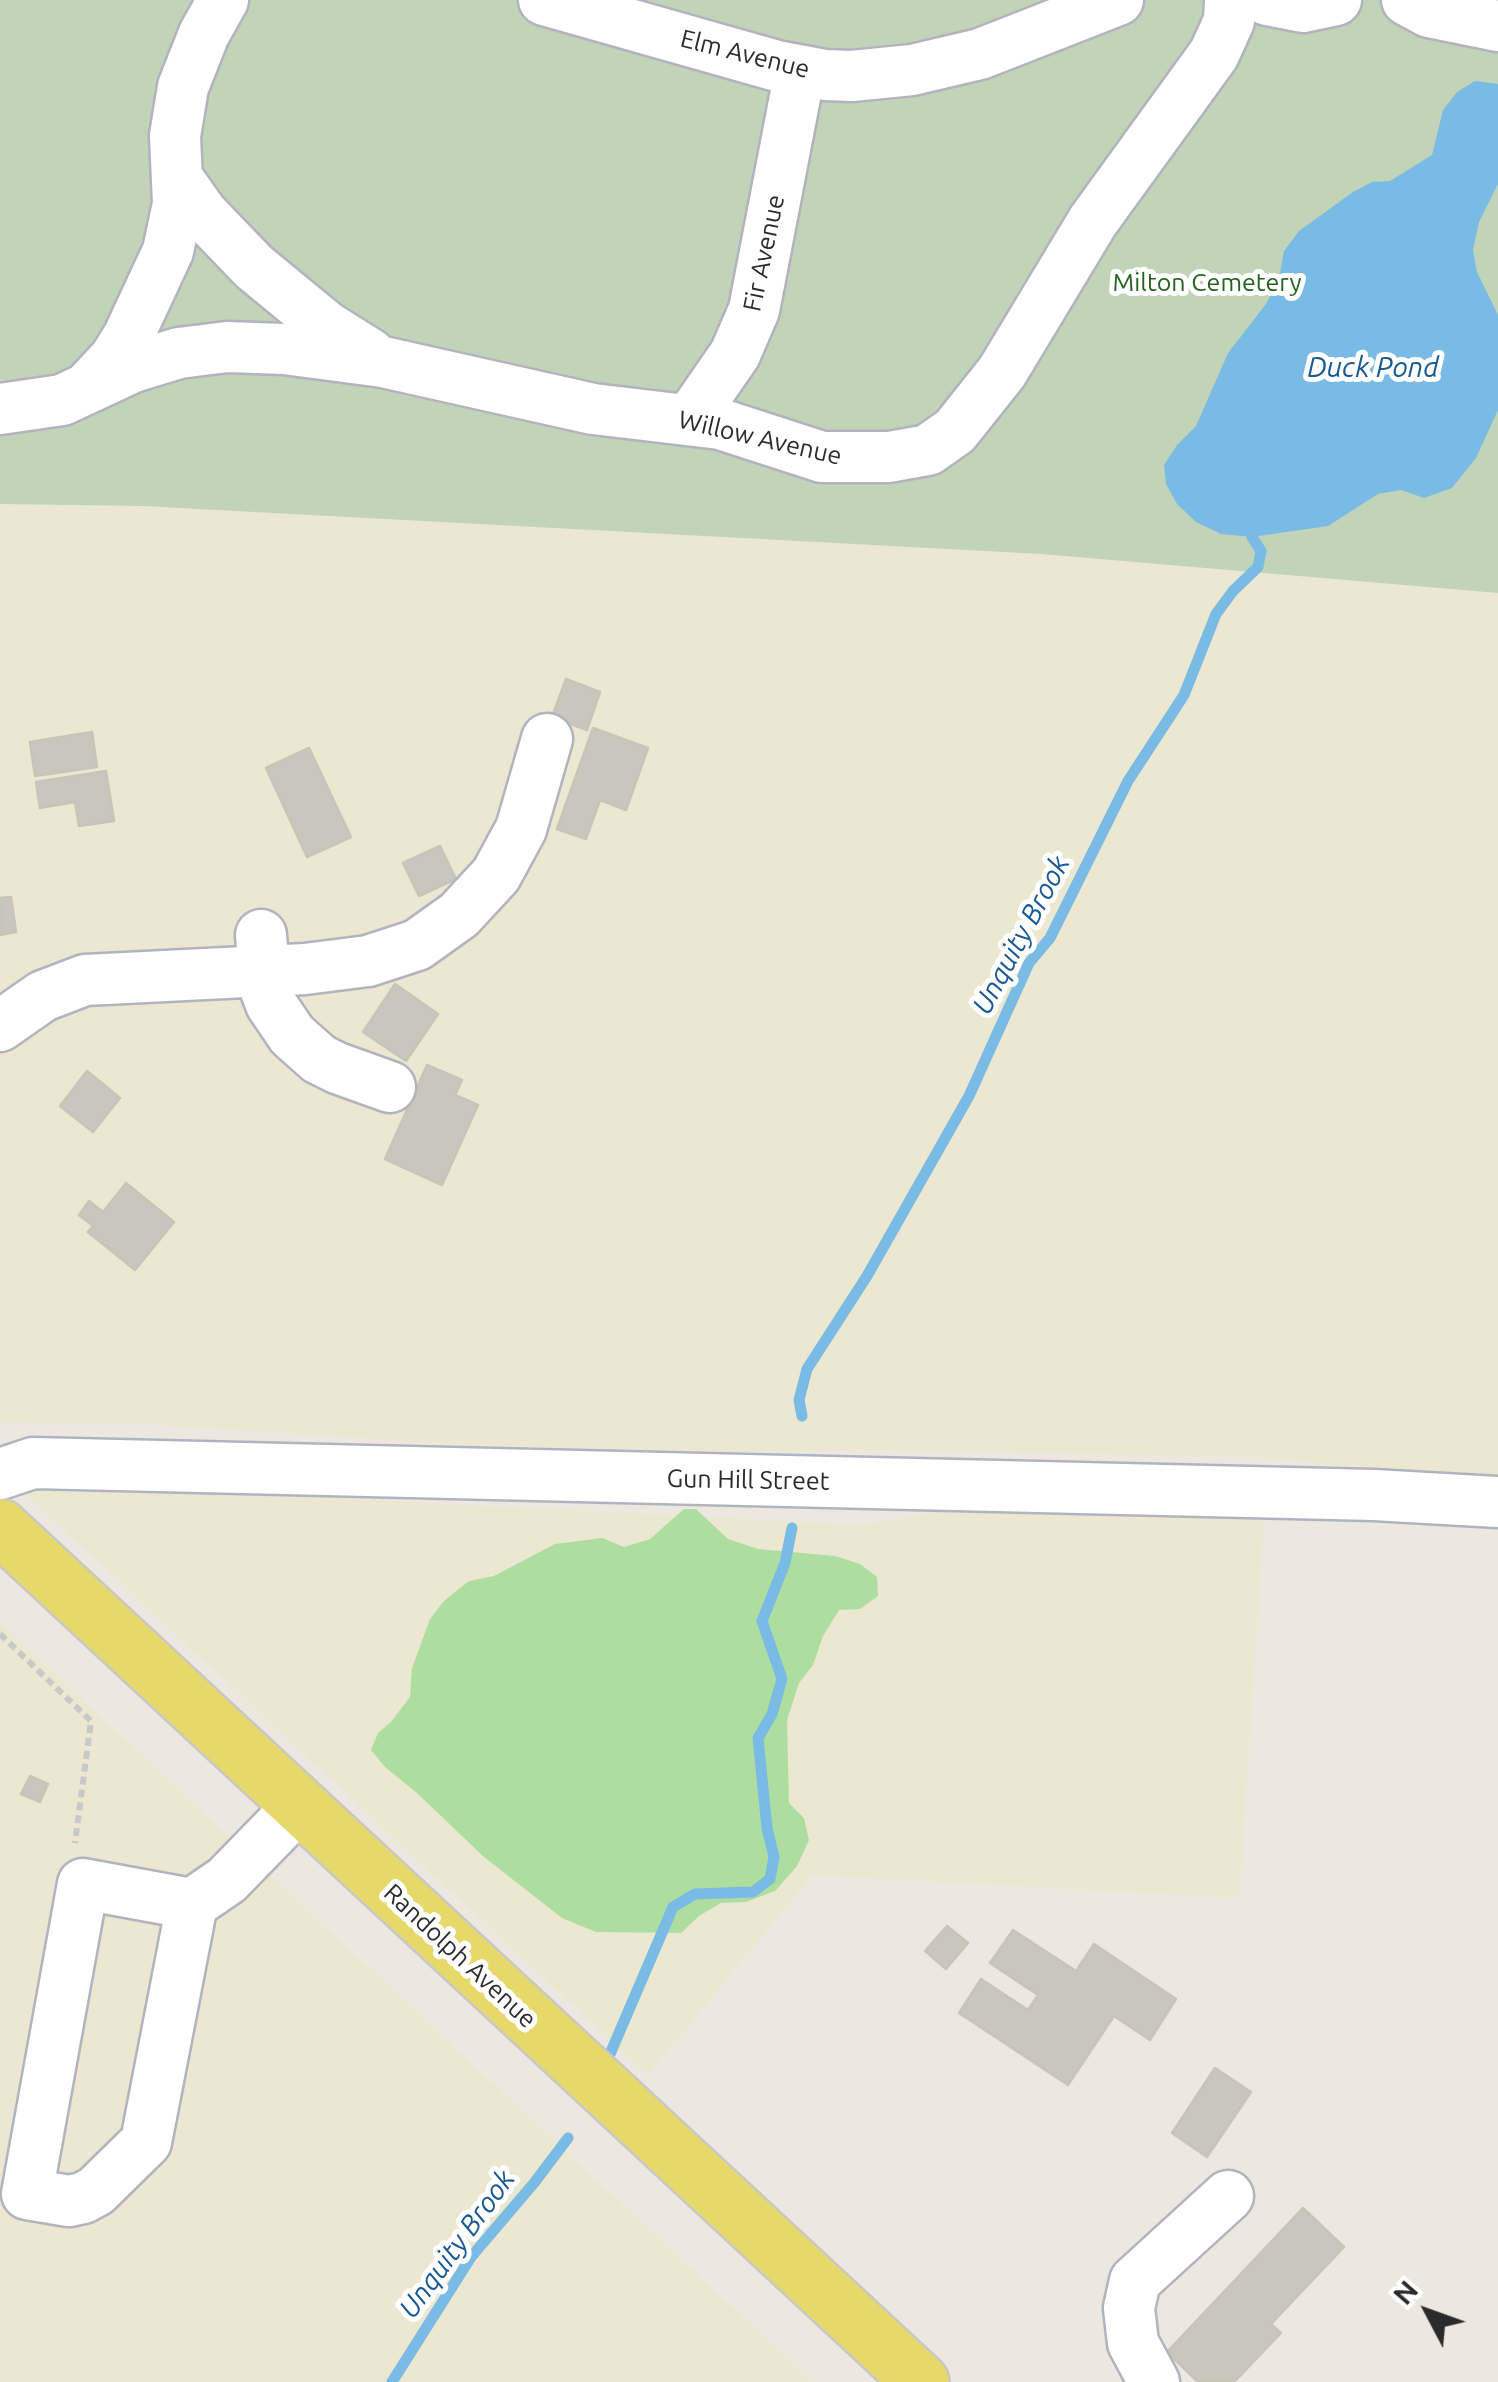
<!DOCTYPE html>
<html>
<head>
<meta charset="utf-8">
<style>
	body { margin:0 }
	#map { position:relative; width:1498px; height:2382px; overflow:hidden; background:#ece8df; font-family:Ubuntu,sans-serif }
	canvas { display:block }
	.north { position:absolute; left:1378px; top:2262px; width:100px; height:100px; -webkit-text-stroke:8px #fff; paint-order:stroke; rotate:311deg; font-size:28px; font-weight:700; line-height:40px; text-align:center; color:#2b2b2b }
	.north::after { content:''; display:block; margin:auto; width:35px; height:45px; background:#2b2b2b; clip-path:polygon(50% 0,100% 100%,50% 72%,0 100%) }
</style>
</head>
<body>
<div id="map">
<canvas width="1498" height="2382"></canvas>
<div class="north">N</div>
</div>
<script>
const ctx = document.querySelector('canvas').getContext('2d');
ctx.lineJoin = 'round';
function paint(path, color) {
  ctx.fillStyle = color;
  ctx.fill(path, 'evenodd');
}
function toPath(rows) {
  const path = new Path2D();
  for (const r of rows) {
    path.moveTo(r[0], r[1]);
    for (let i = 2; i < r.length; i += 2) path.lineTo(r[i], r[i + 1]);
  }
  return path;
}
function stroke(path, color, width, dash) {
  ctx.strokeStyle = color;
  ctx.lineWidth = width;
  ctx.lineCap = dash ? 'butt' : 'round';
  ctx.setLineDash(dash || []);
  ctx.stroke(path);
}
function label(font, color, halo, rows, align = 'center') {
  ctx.font = font + ' Ubuntu,sans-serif';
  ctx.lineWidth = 10;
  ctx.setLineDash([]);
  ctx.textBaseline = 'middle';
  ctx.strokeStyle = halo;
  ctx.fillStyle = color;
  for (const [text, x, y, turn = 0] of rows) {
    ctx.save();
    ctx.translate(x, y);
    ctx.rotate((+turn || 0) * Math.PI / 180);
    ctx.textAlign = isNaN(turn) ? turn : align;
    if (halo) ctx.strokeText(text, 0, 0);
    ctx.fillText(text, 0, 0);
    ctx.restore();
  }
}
paint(toPath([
	[0,504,142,506,1041,554,1498,593,1498,1479,1256,1457,873,1450,743,1452,451,1444,146,1424,0,1423],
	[13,1482,864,1525,934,1512,1000,1509,1142,1511,1264,1519,1239,1898,812,1875,648,2075],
	[0,1623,812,2382,0,2382]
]), '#ece7d0');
paint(toPath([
	[684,1509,696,1509,728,1539,758,1549,835,1556,860,1564,877,1577,878,1596,860,1609,839,1610,823,1636,813,1665,799,1683,787,1720,789,1803,804,1818,809,1840,797,1866,775,1891,746,1902,721,1903,699,1916,681,1933,596,1932,562,1918,484,1857,417,1793,385,1767,371,1750,378,1733,391,1722,410,1697,412,1668,430,1619,444,1601,469,1581,494,1576,555,1544,602,1538,624,1547,650,1539]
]), '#addea0');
paint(toPath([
	[0,0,1498,0,1498,593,1041,554,142,506,0,504]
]), '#c2d4b7');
paint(toPath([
	[1475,81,1498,84,1498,184,1479,222,1473,250,1477,272,1498,315,1498,410,1476,458,1452,488,1424,498,1401,490,1378,494,1328,526,1252,537,1221,534,1196,522,1177,504,1166,484,1164,465,1177,445,1196,426,1228,353,1266,304,1279,279,1284,251,1299,231,1353,192,1372,182,1390,181,1432,155,1443,110,1457,92]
]), '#7abbe5');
stroke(toPath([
	[802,1416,799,1400,807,1369,867,1276,969,1096,1029,963,1050,938,1128,781,1184,695,1216,614,1233,591,1258,567,1261,551,1252,537],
	[610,2054,673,1907,695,1894,753,1892,770,1879,774,1857,767,1828,758,1738,772,1714,782,1679,762,1621,785,1563,792,1528],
	[392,2382,471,2257,534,2183,568,2138]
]), '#7abbe5', 11);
const building = toPath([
	[566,679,600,692,587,730,552,717,566,679],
	[593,728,648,748,626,810,600,800,586,839,557,829,593,728],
	[92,732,97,767,35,776,30,742,92,732],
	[309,748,351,837,307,857,266,768,309,748],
	[106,771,114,821,79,826,75,802,40,808,36,782,106,771],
	[440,846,456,879,419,896,403,863,440,846],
	[11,897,16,932,0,935,0,898,11,897],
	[395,984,438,1014,406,1061,363,1032,395,984],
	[427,1065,462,1080,455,1095,478,1105,442,1185,385,1159,427,1065],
	[87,1071,120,1098,93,1132,60,1106,87,1071],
	[126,1183,174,1222,135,1270,88,1232,93,1226,79,1215,89,1201,103,1212,126,1183],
	[30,1776,48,1784,40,1802,21,1794,30,1776],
	[947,1926,968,1943,946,1969,925,1951,947,1926],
	[1013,1930,1076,1971,1094,1944,1176,1999,1150,2040,1114,2016,1068,2085,959,2013,981,1979,1028,2010,1038,1995,990,1963,1013,1930],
	[1215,2068,1251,2092,1207,2157,1172,2133,1215,2068],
	[1303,2208,1344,2247,1271,2324,1281,2333,1234,2382,1198,2382,1167,2352,1303,2208]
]);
paint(building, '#c8c6bd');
stroke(building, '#c7c4b8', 2.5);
const minor = toPath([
	[544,0,777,66,825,75,852,76,912,70,980,54,1118,0],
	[1267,0,1303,7,1336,0],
	[1407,0,1429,12,1498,26],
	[178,179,202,213,254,267,327,327,370,354],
	[90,385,115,358,128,337,168,251,178,204,175,136,183,87,204,34,223,0],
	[0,409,62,400,133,367,179,353,227,347,284,349,383,362,593,409,720,424,822,457,889,457,928,450,955,431,1002,372,1093,221,1214,54,1229,21,1230,0],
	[690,419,735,354,754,310,800,71],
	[261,935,265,988,271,1004,292,1035,319,1059,337,1068,390,1087],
	[0,1026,43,996,85,980,305,969,368,961,417,945,459,915,496,875,521,829,547,739],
	[0,1474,33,1463,1374,1495,1498,1502],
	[192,1904,83,1884,27,2194,69,2201,83,2198,96,2191,146,2142,192,1904,227,1880,298,1807],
	[1154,2382,1133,2343,1129,2308,1135,2281,1228,2196]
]);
const major = toPath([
	[0,1527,921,2382]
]);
stroke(minor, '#b2b3be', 55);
stroke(major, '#c8c8c8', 60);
stroke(toPath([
	[0,1634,91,1721,75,1843]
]), '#c8c8c8', 6, [8, 5]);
stroke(minor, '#fff', 50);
stroke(major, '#e6d96a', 55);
label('25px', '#2b2b2b', '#fff', [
	["Elm Avenue",745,54,14],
	["Fir Avenue",764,253,-78],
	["Willow Avenue",760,438,13],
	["Gun Hill Street",748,1480,1],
	["Randolph Avenue",460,1956,43]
]);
label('25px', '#256320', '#fff', [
	["Milton Cemetery",1207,283]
]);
label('italic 28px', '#185893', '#fff', [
	["Duck Pond",1373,368],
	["Unquity Brook",1021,935,-62],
	["Unquity Brook",457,2244,-54]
]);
</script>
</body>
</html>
